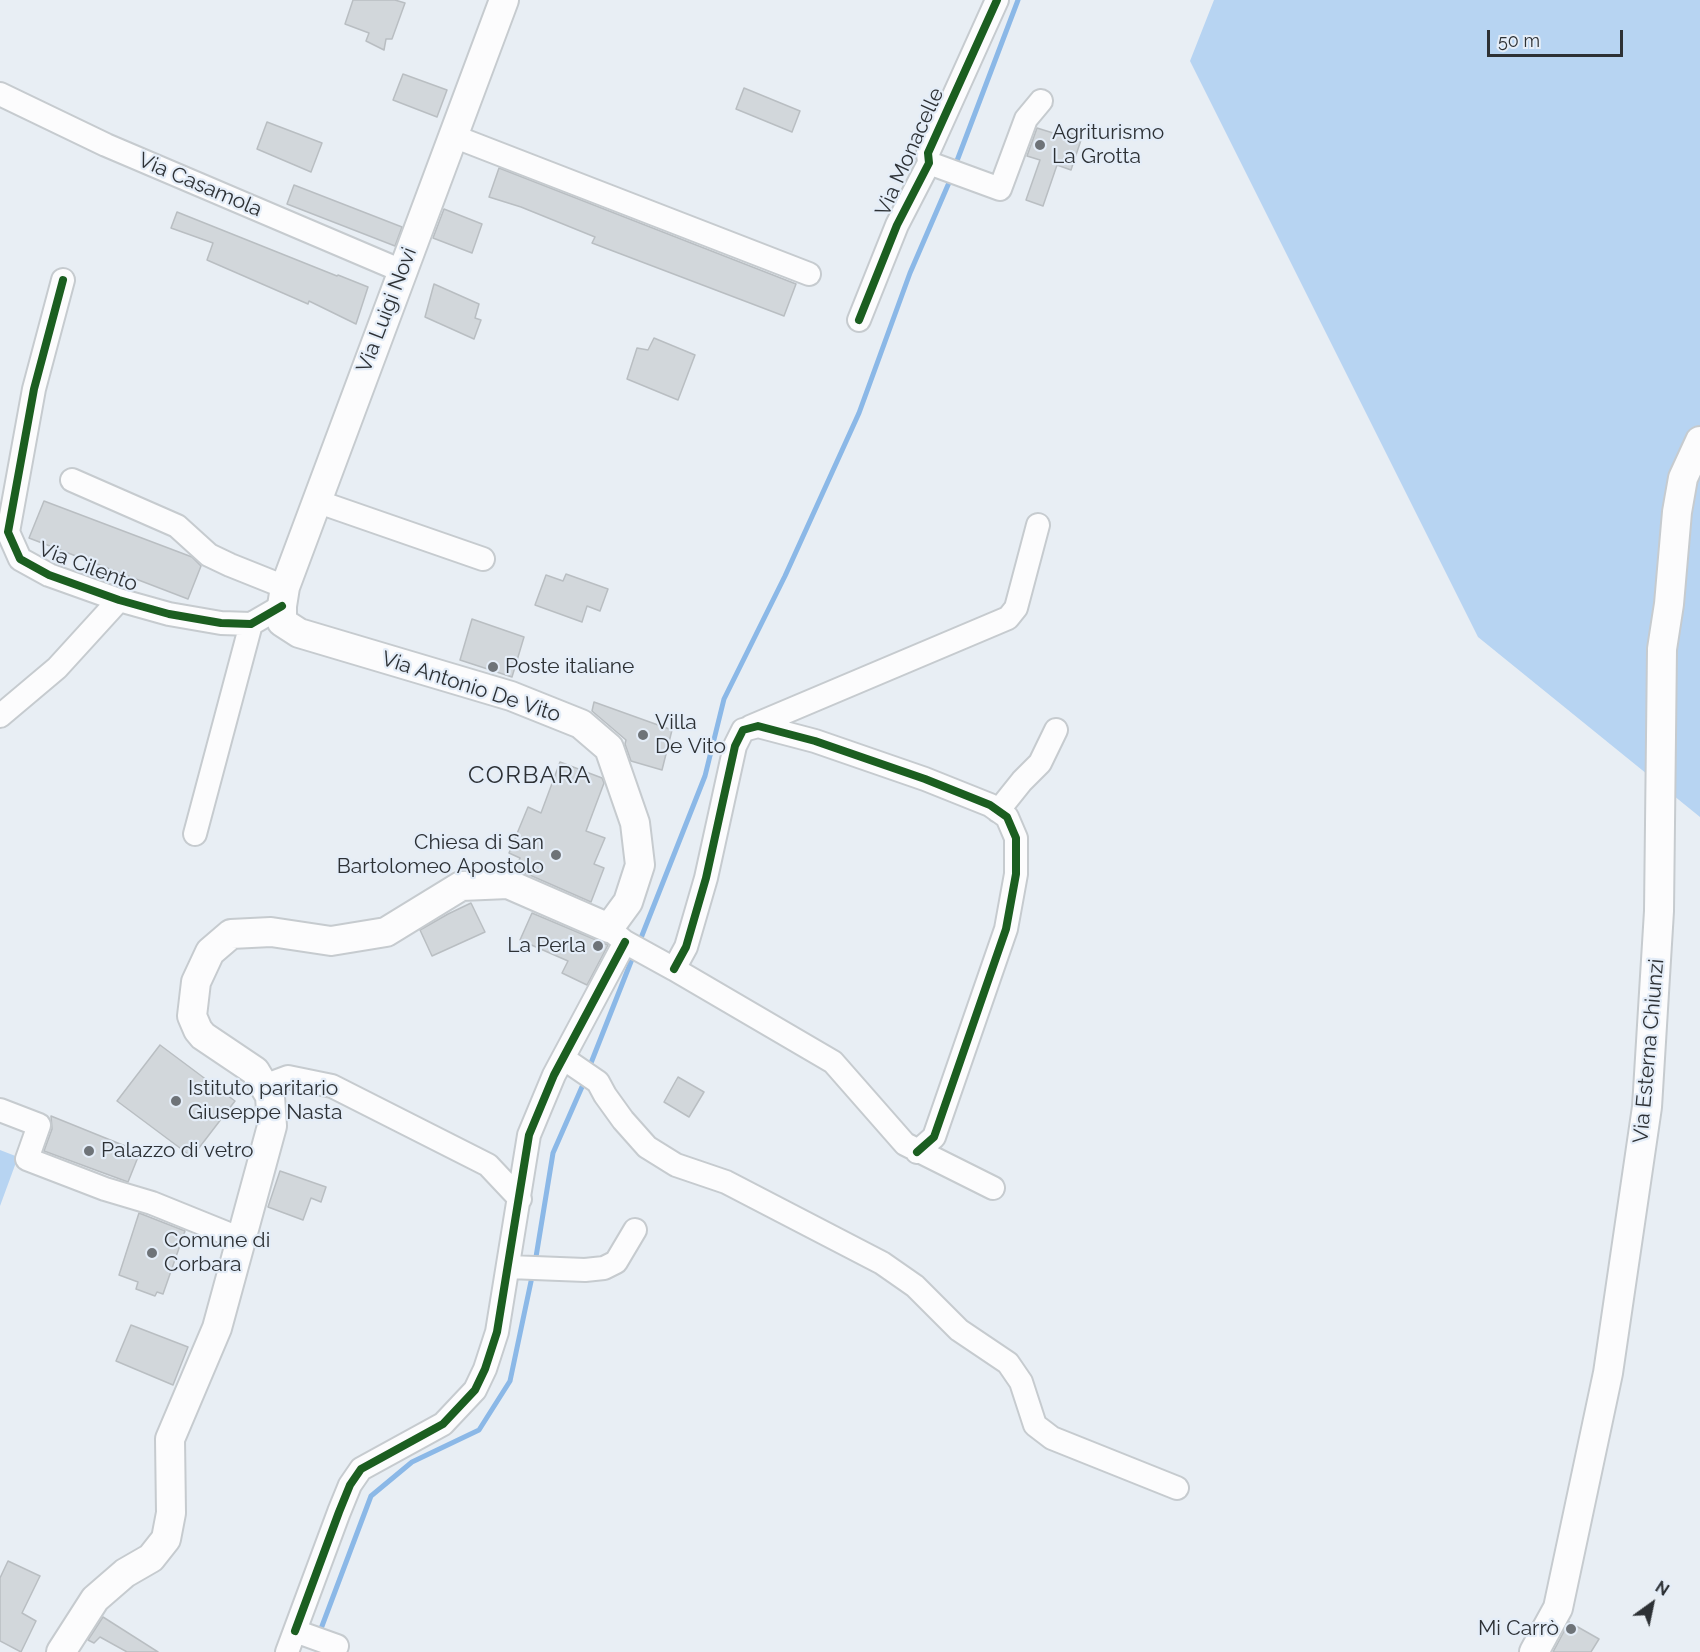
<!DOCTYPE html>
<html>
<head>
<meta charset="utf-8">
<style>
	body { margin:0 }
	#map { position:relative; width:1700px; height:1652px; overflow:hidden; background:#e8eef4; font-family:Raleway,sans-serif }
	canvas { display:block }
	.north { position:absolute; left:1622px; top:1574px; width:60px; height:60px; -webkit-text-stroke:4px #e4edf8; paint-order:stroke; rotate:33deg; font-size:16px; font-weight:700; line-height:24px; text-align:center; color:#2d3135 }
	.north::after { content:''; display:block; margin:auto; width:21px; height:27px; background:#2d3135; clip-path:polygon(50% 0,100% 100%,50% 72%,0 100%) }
	.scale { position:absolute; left:1487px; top:30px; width:136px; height:27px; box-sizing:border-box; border:3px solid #2d3135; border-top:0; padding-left:8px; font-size:18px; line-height:21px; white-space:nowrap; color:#2d3135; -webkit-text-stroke:4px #e4edf8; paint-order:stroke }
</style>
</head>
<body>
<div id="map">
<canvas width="1700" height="1652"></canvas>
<div class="north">N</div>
<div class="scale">50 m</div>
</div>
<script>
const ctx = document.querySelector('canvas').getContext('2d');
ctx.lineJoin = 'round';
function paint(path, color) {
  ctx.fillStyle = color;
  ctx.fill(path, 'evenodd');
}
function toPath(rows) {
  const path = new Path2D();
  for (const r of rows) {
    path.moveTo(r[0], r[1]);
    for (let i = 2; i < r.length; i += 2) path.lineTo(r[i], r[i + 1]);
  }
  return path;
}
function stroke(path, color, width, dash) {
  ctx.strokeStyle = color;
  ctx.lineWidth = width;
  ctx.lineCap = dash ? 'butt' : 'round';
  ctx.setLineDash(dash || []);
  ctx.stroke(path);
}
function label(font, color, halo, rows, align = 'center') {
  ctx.font = font + ' Raleway,sans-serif';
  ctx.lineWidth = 4.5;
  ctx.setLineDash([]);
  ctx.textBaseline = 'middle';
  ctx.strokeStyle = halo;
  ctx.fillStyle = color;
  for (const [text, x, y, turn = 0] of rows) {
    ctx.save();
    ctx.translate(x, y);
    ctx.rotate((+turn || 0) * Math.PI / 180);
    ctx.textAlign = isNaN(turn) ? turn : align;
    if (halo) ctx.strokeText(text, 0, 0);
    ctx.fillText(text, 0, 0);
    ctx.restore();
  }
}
paint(toPath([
	[1214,0,1700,0,1700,817,1478,637,1190,61],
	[0,1150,18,1157,0,1206]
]), '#b7d4f2');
stroke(toPath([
	[955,166,1018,0],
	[639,943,705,776,724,699,785,576,859,413,910,273,951,178],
	[589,1068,634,954],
	[535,1263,553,1153,585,1080],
	[319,1634,371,1496,412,1462,479,1430,510,1381,533,1272]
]), '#8bb8e7', 5);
const building = toPath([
	[353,0,395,0,405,3,392,39,386,39,384,50,366,41,369,33,345,24,353,0],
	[403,74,447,90,437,117,393,100,403,74],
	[744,88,800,111,792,132,736,109,744,88],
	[267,122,322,143,311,172,257,149,267,122],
	[1037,128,1066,137,1067,132,1082,137,1071,170,1057,165,1043,206,1026,200,1040,160,1027,156,1037,128],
	[499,168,796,284,784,316,592,243,595,237,521,207,489,197,499,168],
	[294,185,402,227,395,246,287,204,294,185],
	[444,209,482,224,472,253,433,238,444,209],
	[177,212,337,276,338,275,368,287,356,324,309,301,308,304,207,260,213,243,171,228,177,212],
	[434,284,479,304,475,318,481,320,474,339,425,317,434,284],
	[654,338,695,355,678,400,627,379,637,348,648,350,654,338],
	[44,501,192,557,201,566,188,599,29,538,44,501],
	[566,574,608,589,600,611,587,606,582,622,535,605,546,575,563,581,566,574],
	[472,619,524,637,512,677,460,660,472,619],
	[594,702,672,730,662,770,631,761,625,744,626,740,592,711,594,702],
	[560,762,602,778,604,783,586,831,605,838,594,864,604,868,591,902,516,869,520,858,509,853,528,807,541,813,560,762],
	[471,903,485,932,432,956,420,930,448,914,471,903],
	[532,913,608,945,587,985,562,973,568,961,520,940,532,913],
	[160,1045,235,1101,192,1157,117,1101,160,1045],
	[678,1077,704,1092,689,1117,664,1102,678,1077],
	[51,1116,140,1152,128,1182,44,1151,52,1129,51,1116],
	[280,1171,326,1187,321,1202,311,1198,303,1220,268,1207,280,1171],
	[139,1213,185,1231,163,1294,157,1292,155,1296,136,1289,138,1282,119,1275,139,1213],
	[131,1325,188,1347,173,1385,116,1361,131,1325],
	[8,1561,40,1576,22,1613,36,1621,21,1652,0,1641,0,1578,8,1561],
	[103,1617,158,1652,127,1652,100,1637,94,1643,88,1640,103,1617],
	[1569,1622,1599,1639,1591,1652,1553,1652,1569,1622]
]);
paint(building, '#d2d7db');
stroke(building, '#b9bec2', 1.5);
const minor = toPath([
	[0,94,106,145,402,271],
	[453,136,809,274],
	[929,163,1000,189,1026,119,1041,101],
	[63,280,34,389,8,532,20,559,49,575,119,600,169,614,221,623,251,624,282,606],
	[859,320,897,225,929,163,928,153,997,0],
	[72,480,177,526,209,555,230,565,285,587],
	[316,501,483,559],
	[0,716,57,668,119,600],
	[750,727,1008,618,1016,608,1038,525],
	[998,811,1022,781,1040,763,1056,730],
	[195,834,251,624],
	[614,933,625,942,674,969,833,1062,905,1144,993,1188],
	[674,969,686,947,706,878,735,746,743,730,758,726,815,741,925,779,990,805,1007,817,1016,838,1016,874,1006,929,934,1137,917,1152],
	[563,1058,598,1082,605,1095,623,1120,647,1147,676,1165,726,1182,882,1263,915,1286,959,1330,1008,1363,1021,1382,1035,1425,1052,1438,1177,1488],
	[264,1086,288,1077,332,1086,488,1165,520,1199],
	[0,1110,39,1125,27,1159,105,1189,152,1203,241,1239],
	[509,1267,585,1270,604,1268,616,1262,635,1230],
	[295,1631,337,1646,334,1652],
	[287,1652,339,1512,350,1485,361,1469,443,1424,475,1390,485,1369,497,1332,529,1135,554,1075,625,942]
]);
const major = toPath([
	[61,1652,95,1599,125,1573,151,1558,166,1539,171,1513,170,1439,217,1328,272,1126,270,1096,255,1071,203,1036,198,1030,192,1016,196,982,210,952,231,934,271,932,331,941,386,932,461,886,508,884,609,928,628,902,640,865,635,823,609,748,581,724,511,696,299,633,282,622,282,606,285,587,504,0],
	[1534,1652,1558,1608,1608,1373,1647,1107,1659,911,1662,649,1669,604,1677,512,1683,478,1700,441]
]);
stroke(minor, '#c6cbcf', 26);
stroke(major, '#c6cbcf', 32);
stroke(minor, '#fcfcfd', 22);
stroke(major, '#fcfcfd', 28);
stroke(toPath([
	[63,280,34,389,8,532,20,559,49,575,119,600,169,614,221,623,251,624,282,606],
	[859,320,897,225,929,163,928,153,997,0],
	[674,969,686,947,706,878,735,746,743,730,758,726,815,741,925,779,990,805,1007,817,1016,838,1016,874,1006,929,934,1137,917,1152],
	[295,1631,339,1512,350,1485,361,1469,443,1424,475,1390,485,1369,497,1332,529,1135,554,1075,625,942]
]), '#1b5e20', 8);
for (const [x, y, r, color] of [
	[1040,145,6,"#6e7378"],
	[493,667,6,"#6e7378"],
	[643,735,6,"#6e7378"],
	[556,855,6,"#6e7378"],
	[598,946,6,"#6e7378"],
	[176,1101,6,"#6e7378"],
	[89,1151,6,"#6e7378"],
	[152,1253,6,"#6e7378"],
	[1571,1629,6,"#6e7378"]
]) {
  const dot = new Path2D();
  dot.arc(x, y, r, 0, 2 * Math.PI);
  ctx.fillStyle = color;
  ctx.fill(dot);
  stroke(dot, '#e4edf8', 2);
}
label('21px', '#2d3135', '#e4edf8', [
	["Agriturismo",1052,133],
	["La Grotta",1052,157],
	["Poste italiane",505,667],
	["Villa",655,723],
	["De Vito",655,747],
	["Chiesa di San",544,843,"right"],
	["Bartolomeo Apostolo",544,867,"right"],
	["La Perla",586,946,"right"],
	["Istituto paritario",188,1089],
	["Giuseppe Nasta",188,1113],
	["Palazzo di vetro",101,1151],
	["Comune di",164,1241],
	["Corbara",164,1265],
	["Mi Carrò",1559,1629,"right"]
], 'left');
label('21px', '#2d3135', '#e4edf8', [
	["Via Monacelle",910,152,-66],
	["Via Casamola",200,185,23],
	["Via Luigi Novi",387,310,-69],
	["Via Cilento",88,567,21],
	["Via Antonio De Vito",471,687,18],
	["Via Esterna Chiunzi",1649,1051,-85]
]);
ctx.letterSpacing = '1.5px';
label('24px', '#2d3135', '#e4edf8', [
	["CORBARA",530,776]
]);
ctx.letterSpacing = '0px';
</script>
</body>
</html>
